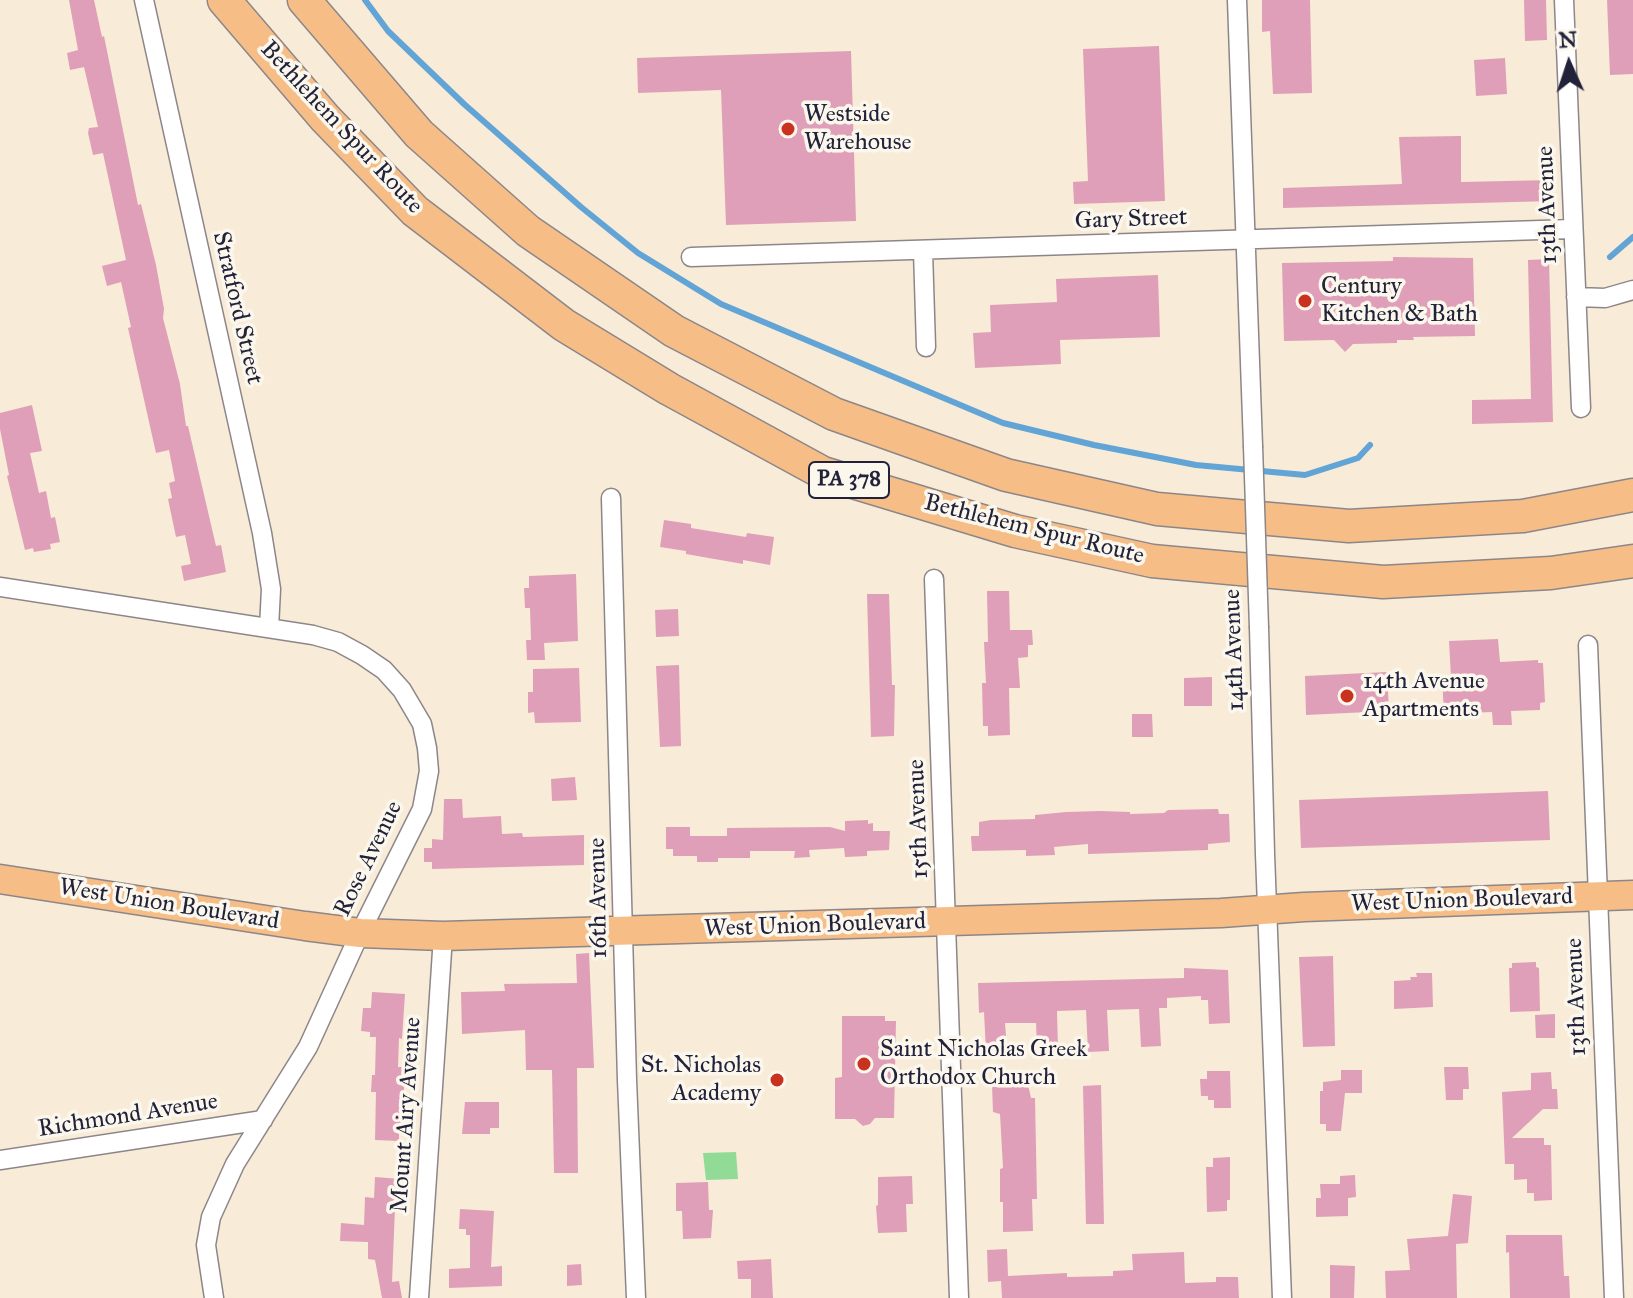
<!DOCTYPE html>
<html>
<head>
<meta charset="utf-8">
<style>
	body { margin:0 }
	#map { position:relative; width:1633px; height:1298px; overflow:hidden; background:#f8ebd7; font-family:"IM FELL Great Primer",serif }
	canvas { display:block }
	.north { position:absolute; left:1529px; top:24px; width:80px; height:80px; -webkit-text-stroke:6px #fbf7ec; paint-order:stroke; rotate:357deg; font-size:22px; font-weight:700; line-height:32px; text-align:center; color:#22223b }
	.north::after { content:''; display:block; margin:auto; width:28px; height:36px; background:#22223b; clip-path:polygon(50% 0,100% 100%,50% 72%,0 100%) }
</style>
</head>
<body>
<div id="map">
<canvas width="1633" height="1298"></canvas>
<div class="north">N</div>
</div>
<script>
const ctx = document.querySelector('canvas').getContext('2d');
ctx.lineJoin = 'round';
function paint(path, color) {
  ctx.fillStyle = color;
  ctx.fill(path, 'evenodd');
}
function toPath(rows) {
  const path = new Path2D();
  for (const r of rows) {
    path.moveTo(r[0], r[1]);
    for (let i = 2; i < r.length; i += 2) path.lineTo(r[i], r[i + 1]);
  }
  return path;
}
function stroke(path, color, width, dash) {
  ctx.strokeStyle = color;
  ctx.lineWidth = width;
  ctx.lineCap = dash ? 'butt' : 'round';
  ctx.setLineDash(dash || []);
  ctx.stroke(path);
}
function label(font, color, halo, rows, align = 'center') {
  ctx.font = font + ' "IM FELL Great Primer",serif';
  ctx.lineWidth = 7;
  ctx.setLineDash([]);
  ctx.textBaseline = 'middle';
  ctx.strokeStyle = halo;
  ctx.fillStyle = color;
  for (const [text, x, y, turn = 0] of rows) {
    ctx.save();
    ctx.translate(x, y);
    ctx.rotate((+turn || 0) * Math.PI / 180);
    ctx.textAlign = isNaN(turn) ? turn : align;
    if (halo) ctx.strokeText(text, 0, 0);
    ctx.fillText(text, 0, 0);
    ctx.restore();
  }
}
paint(toPath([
	[736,1152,738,1179,706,1180,703,1153]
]), '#92db96');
stroke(toPath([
	[365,0,388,31,464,104,581,207,638,253,721,304,1003,423,1094,445,1196,465,1305,475,1358,458,1370,445],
	[1610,257,1633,237]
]), '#61a4d5', 6);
paint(toPath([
	[69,0,94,0,102,37,104,36,138,205,141,204,156,265,164,309,163,318,180,384,186,426,188,426,216,546,221,545,226,572,184,581,181,566,191,564,185,535,176,537,168,499,172,498,169,483,175,481,169,450,156,453,128,328,131,327,121,282,107,286,102,266,126,260,103,153,93,155,88,133,89,128,98,127,84,67,70,70,67,53,78,50],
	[1262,0,1310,0,1312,93,1273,94,1270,31,1262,32],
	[1524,0,1546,0,1547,40,1525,41],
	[1607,0,1633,0,1633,74,1610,75],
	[1159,46,1165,201,1074,204,1073,182,1088,181,1083,49],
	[851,51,856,221,726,225,721,90,638,93,637,58],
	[1505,58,1507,94,1476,96,1474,60],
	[1461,136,1461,182,1552,180,1553,201,1283,208,1283,188,1402,184,1399,137],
	[1393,257,1473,258,1475,336,1413,337,1414,340,1397,340,1397,343,1353,344,1345,352,1334,340,1284,341,1282,263,1393,261],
	[1549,259,1553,422,1472,424,1472,400,1531,399,1528,260],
	[1158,275,1160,337,1060,340,1061,364,975,368,973,333,991,332,990,305,1057,302,1056,279],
	[32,405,42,451,30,453,39,493,46,491,51,518,55,517,60,542,50,544,51,549,34,552,33,548,25,550,7,476,9,475,0,429,0,413],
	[664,520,691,524,691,528,746,537,747,533,774,537,770,565,743,560,743,564,686,554,686,551,660,547],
	[576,574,578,641,544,643,545,660,527,660,526,640,531,640,530,608,525,608,524,588,529,588,529,576],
	[987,591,1009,591,1010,630,1032,630,1033,645,1028,645,1028,657,1018,658,1020,688,1009,688,1010,735,988,736,988,726,983,726,982,683,986,683,984,642,988,642],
	[867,594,889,594,892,685,895,685,894,736,871,737],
	[678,609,679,636,656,637,655,610],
	[1498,639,1500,662,1538,660,1538,663,1543,663,1545,702,1540,703,1540,710,1511,711,1512,725,1493,725,1492,712,1444,714,1442,677,1451,677,1449,641],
	[679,665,681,746,660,747,656,666],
	[579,668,581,722,535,723,534,712,528,713,528,692,533,692,533,669],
	[1387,672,1389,711,1306,715,1305,676],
	[1212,677,1212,706,1184,706,1184,678],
	[1132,714,1152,714,1153,737,1132,737],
	[575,777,577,800,552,801,551,779],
	[1548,791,1550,840,1301,848,1299,800],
	[444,799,462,799,463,818,501,816,502,834,522,833,523,837,584,835,584,865,432,869,432,862,424,862,424,848,432,848,432,839,443,840],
	[1218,809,1219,814,1229,814,1230,842,1208,844,1208,850,1088,854,1088,844,1054,847,1055,855,1026,856,1026,850,972,851,971,836,979,836,979,822,991,820,1035,819,1035,815,1066,812,1100,811,1130,812,1130,814,1164,813,1168,810],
	[868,820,868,824,873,823,873,831,890,831,889,850,867,851,867,856,845,857,844,848,809,850,810,857,794,858,795,851,750,851,750,858,718,858,718,862,697,862,697,856,673,856,673,849,666,849,666,827,690,827,690,836,727,836,727,828,830,827,845,831,845,821],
	[589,953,594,1068,577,1068,578,1173,554,1173,552,1070,526,1070,525,1030,462,1034,461,992,505,991,504,984,577,983,576,954],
	[1333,956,1335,1046,1303,1047,1299,957],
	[1536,962,1536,967,1539,968,1540,1011,1510,1012,1509,968,1512,968,1512,963],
	[1184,968,1228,970,1230,1023,1209,1024,1208,1000,1201,1000,1201,996,1167,998,1167,1008,1159,1008,1161,1046,1141,1047,1139,1009,1107,1010,1109,1051,1088,1052,1086,1010,1057,1011,1058,1049,1037,1049,1036,1023,1005,1023,1007,1049,986,1051,984,1012,979,1013,978,983,1184,978],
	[1416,973,1432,973,1433,1007,1394,1009,1394,981,1411,980,1410,977,1417,977],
	[372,992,405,994,402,1039,399,1038,398,1067,404,1067,404,1110,402,1134,399,1134,399,1141,375,1140,376,1092,371,1092,372,1075,375,1075,376,1037,370,1037,370,1032,361,1031,363,1008,371,1008],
	[1555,1014,1555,1038,1536,1038,1535,1015],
	[842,1016,885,1016,885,1021,896,1021,894,1118,875,1118,870,1124,863,1126,855,1119,835,1119,835,1078,842,1077],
	[1444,1067,1468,1067,1469,1089,1463,1089,1463,1100,1446,1100],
	[1341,1070,1362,1070,1362,1093,1345,1093,1341,1131,1326,1131,1326,1124,1320,1124,1320,1091,1323,1091,1323,1082,1341,1080],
	[1207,1071,1230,1071,1231,1108,1214,1108,1214,1100,1208,1100,1208,1096,1201,1096,1200,1079,1207,1079],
	[1551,1072,1552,1089,1557,1089,1558,1109,1543,1109,1512,1138,1544,1138,1544,1145,1551,1145,1552,1200,1534,1201,1534,1193,1527,1193,1527,1179,1514,1180,1514,1164,1505,1164,1502,1092,1531,1090,1531,1073],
	[1027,1080,1031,1098,1035,1098,1037,1199,1032,1199,1033,1231,1003,1232,1003,1202,1000,1202,1000,1169,1003,1168,1000,1114,993,1112,992,1085,998,1085,998,1081],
	[1101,1085,1104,1224,1086,1224,1083,1086],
	[465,1102,499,1102,499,1128,490,1128,490,1134,462,1134],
	[1230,1157,1230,1200,1227,1200,1227,1211,1207,1212,1206,1167,1213,1167,1213,1158],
	[1355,1175,1356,1197,1348,1198,1348,1216,1316,1217,1316,1198,1321,1198,1320,1184,1340,1184,1340,1176],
	[912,1176,913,1204,906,1204,907,1232,878,1233,876,1206,878,1205,878,1177],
	[375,1177,400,1179,398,1209,395,1208,392,1282,399,1281,402,1298,382,1298,375,1260,368,1259,368,1242,340,1241,341,1223,364,1225,365,1197,374,1198],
	[708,1182,709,1210,713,1210,711,1238,683,1239,682,1211,676,1211,676,1183],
	[1453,1194,1472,1196,1468,1243,1456,1244,1457,1298,1386,1298,1385,1271,1410,1270,1407,1239,1448,1236],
	[460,1209,494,1211,491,1267,502,1266,502,1286,449,1288,449,1269,470,1268,470,1235,466,1235,466,1229,459,1229],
	[1506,1235,1562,1235,1564,1276,1569,1276,1570,1298,1510,1298,1509,1252,1506,1253],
	[1007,1249,1008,1276,1067,1273,1067,1277,1113,1276,1113,1271,1133,1270,1132,1254,1184,1252,1185,1283,1216,1282,1216,1277,1238,1277,1239,1298,1002,1298,1001,1281,988,1282,987,1250],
	[771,1259,773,1298,751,1298,751,1279,738,1279,737,1261],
	[581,1264,582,1285,567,1286,567,1265],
	[1330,1265,1355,1266,1354,1298,1330,1298]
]), '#e09fb8');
const minor = toPath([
	[144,0,262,533,271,589,269,628],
	[1237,0,1253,446],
	[1564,0,1581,408],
	[923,251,926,347],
	[691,257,1572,229],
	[1576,297,1605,298,1633,290],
	[611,498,627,1080,636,1298],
	[934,579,959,1298],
	[0,587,313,635,338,642,362,655,384,670,402,690,422,724,427,748,429,771,422,809,360,933,308,1047,235,1164,211,1217,206,1245,214,1298],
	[1259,628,1265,854,1282,1298],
	[1588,645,1614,1298],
	[0,1160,263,1120],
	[419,1298,443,936]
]);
const primary = toPath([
	[0,879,305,926,360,933,443,936,1221,913,1304,907,1633,895]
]);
const motorway = toPath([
	[224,0,325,118,415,211,564,325,669,389,823,473,1015,531,1152,561,1383,582,1551,573,1633,561],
	[304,0,419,134,528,231,674,331,834,414,1006,475,1157,509,1349,526,1523,516,1633,495]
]);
stroke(minor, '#8d8689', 21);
stroke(primary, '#8d8689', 31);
stroke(motorway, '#8d8689', 35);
stroke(minor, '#fff', 18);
stroke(primary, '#f6be86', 28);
stroke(motorway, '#f6be86', 32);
const minorBridge = toPath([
	[1253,446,1259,628]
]);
stroke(minorBridge, '#8d8689', 21, []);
stroke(minorBridge, '#fff', 18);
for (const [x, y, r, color] of [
	[788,129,8,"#c8321e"],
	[1305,301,8,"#c8321e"],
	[1347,696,8,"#c8321e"],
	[864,1064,8,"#c8321e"],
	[777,1080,8,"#c8321e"]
]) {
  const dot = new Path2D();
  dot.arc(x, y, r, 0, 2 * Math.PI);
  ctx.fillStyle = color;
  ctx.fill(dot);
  stroke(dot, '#fbf7ec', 3);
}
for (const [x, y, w] of [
	[849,480,80]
]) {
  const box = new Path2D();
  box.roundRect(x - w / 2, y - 18, w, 36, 6);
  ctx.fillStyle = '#fbf7ec';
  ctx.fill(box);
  stroke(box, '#22223b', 2);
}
label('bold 22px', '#22223b', null, [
	["PA 378",849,480]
]);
label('24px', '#22223b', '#fbf7ec', [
	["Westside",804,115],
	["Warehouse",804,143],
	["Century",1321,287],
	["Kitchen & Bath",1321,315],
	["14th Avenue",1363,682],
	["Apartments",1363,710],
	["Saint Nicholas Greek",880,1050],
	["Orthodox Church",880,1078],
	["St. Nicholas",761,1066,"right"],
	["Academy",761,1094,"right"]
], 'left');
label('24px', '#22223b', '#fbf7ec', [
	["Bethlehem Spur Route",341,128,47],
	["13th Avenue",1548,205,-92],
	["Gary Street",1131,220,-2],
	["Stratford Street",237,308,77],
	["Bethlehem Spur Route",1034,530,14],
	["14th Avenue",1235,650,-92],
	["15th Avenue",919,819,-92],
	["Rose Avenue",369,859,-64],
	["16th Avenue",599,898,-91],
	["West Union Boulevard",1462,901,-2],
	["West Union Boulevard",169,905,9],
	["West Union Boulevard",815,926,-2],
	["13th Avenue",1577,997,-92],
	["Mount Airy Avenue",407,1115,-86],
	["Richmond Avenue",128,1116,-9]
]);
</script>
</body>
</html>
